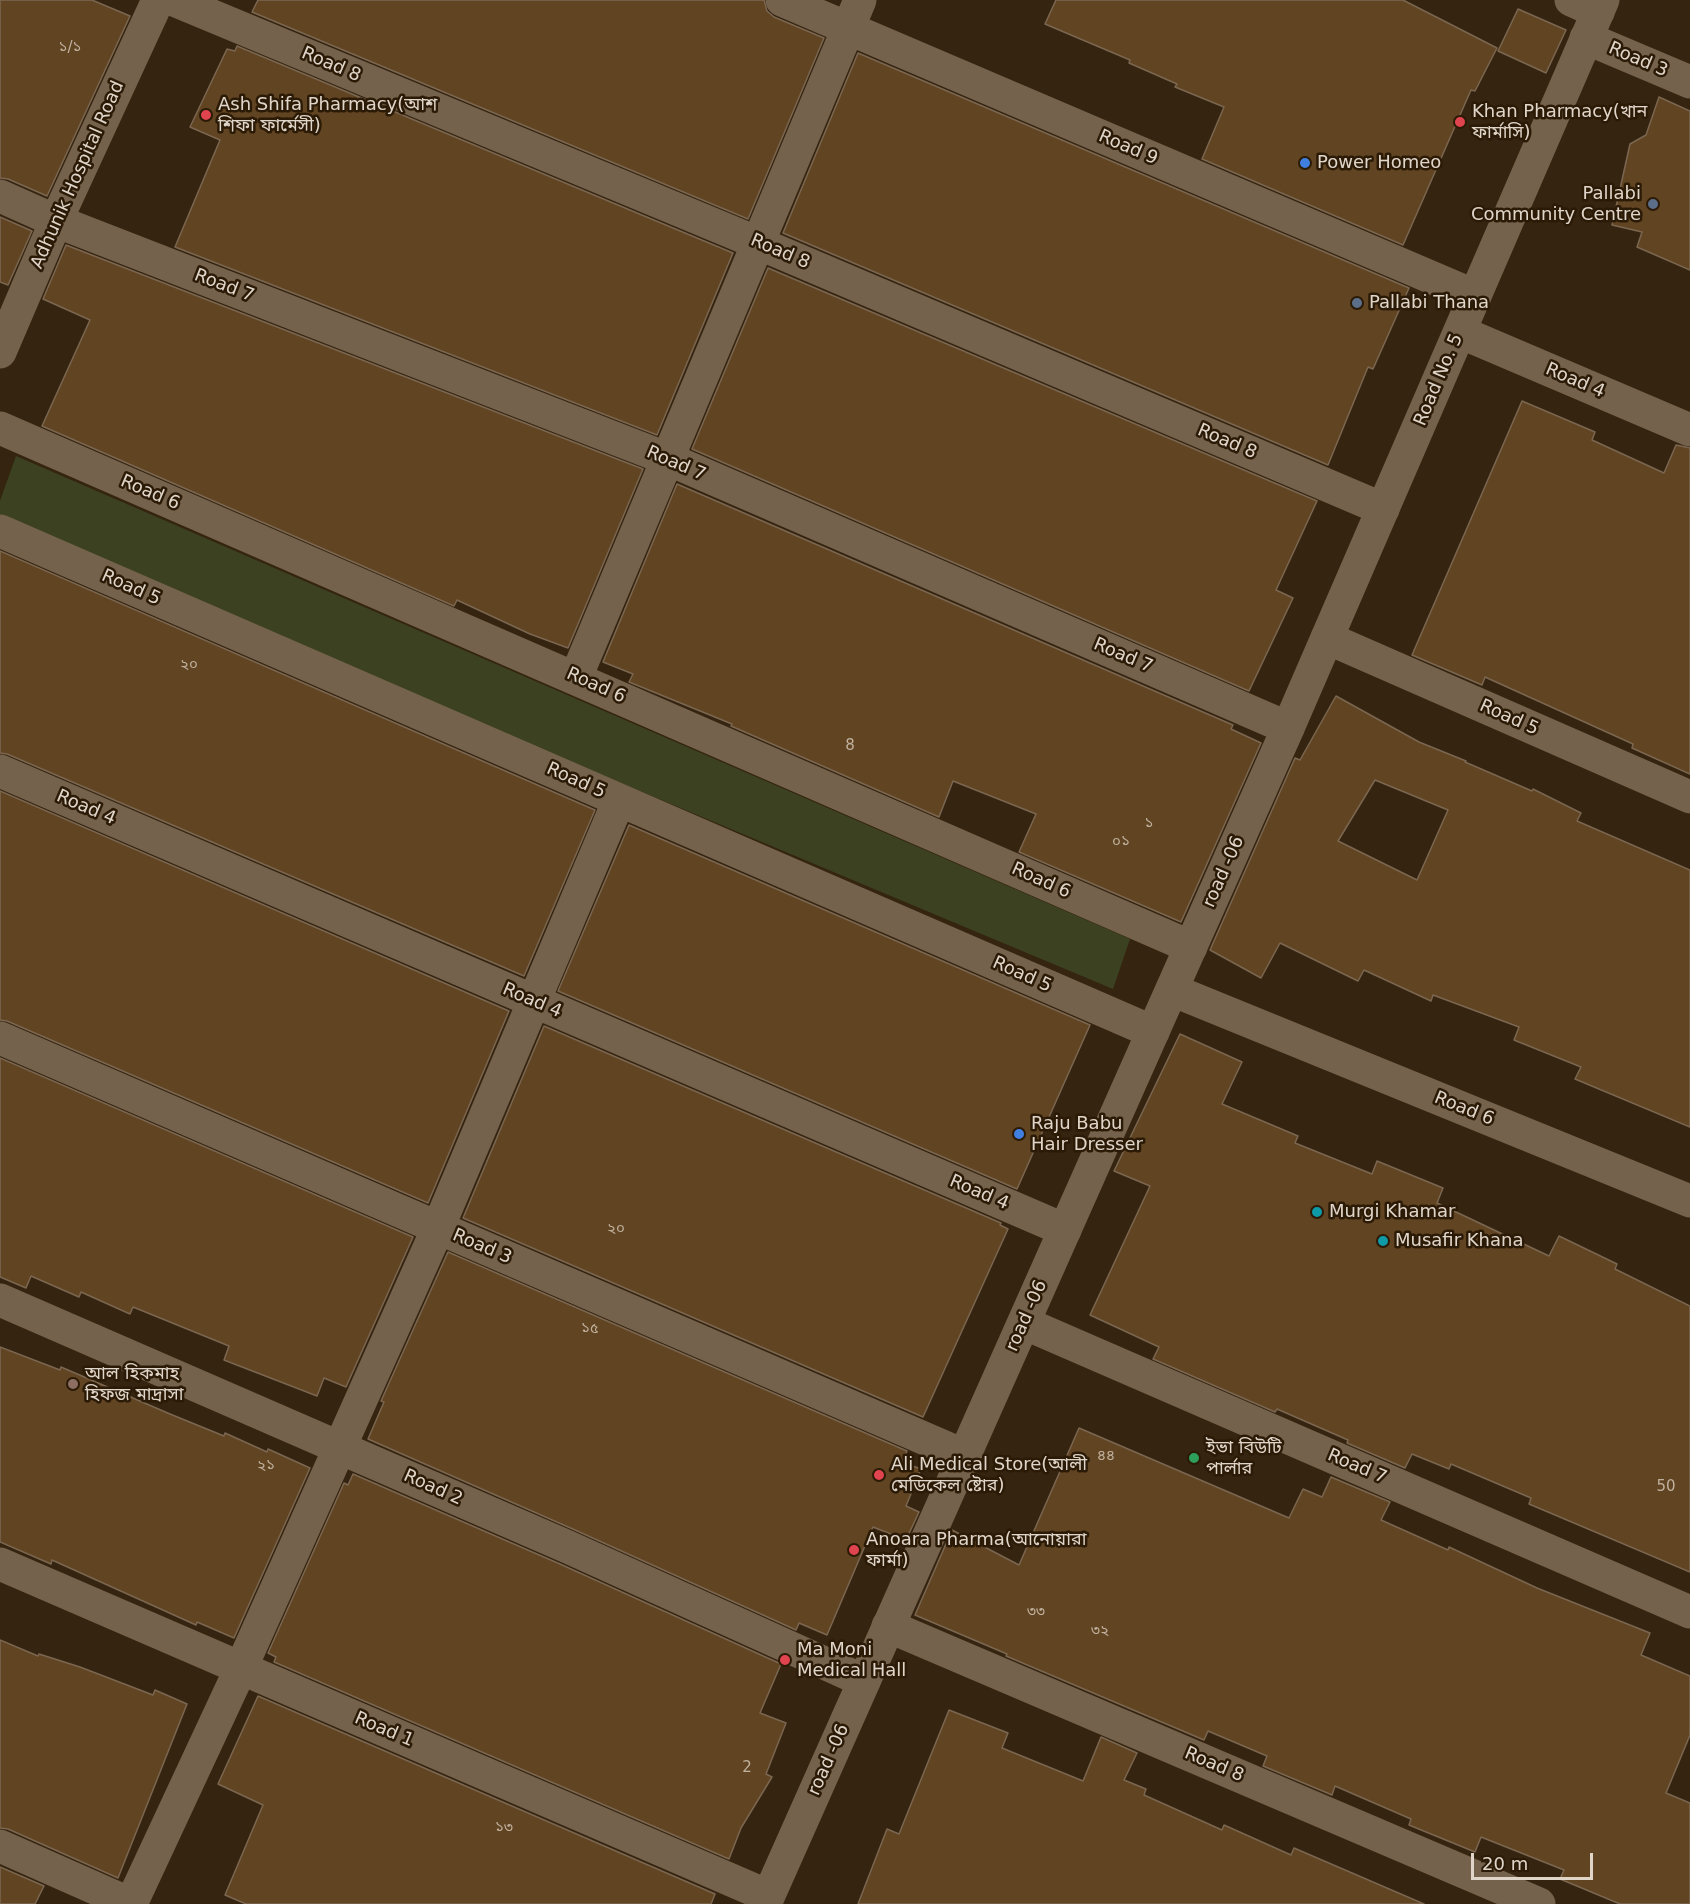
<!DOCTYPE html>
<html>
<head>
<meta charset="utf-8">
<style>
	body { margin:0 }
	#map { position:relative; width:1690px; height:1904px; overflow:hidden; background:#352410; font-family:"DejaVu Sans",sans-serif }
	canvas { display:block }
	.scale { position:absolute; left:1471px; top:1853px; width:122px; height:27px; box-sizing:border-box; border:3px solid #e0d5c9; border-top:0; padding-left:8px; font-size:18px; line-height:21px; white-space:nowrap; color:#e0d5c9; -webkit-text-stroke:4px #2b1a06; paint-order:stroke }
</style>
</head>
<body>
<div id="map">
<canvas width="1690" height="1904"></canvas>
<div class="scale">20 m</div>
</div>
<script>
const ctx = document.querySelector('canvas').getContext('2d');
ctx.lineJoin = 'round';
function paint(path, color) {
  ctx.fillStyle = color;
  ctx.fill(path, 'evenodd');
}
function toPath(rows) {
  const path = new Path2D();
  for (const r of rows) {
    path.moveTo(r[0], r[1]);
    for (let i = 2; i < r.length; i += 2) path.lineTo(r[i], r[i + 1]);
  }
  return path;
}
function stroke(path, color, width, dash) {
  ctx.strokeStyle = color;
  ctx.lineWidth = width;
  ctx.lineCap = dash ? 'butt' : 'round';
  ctx.setLineDash(dash || []);
  ctx.stroke(path);
}
function label(font, color, halo, rows, align = 'center') {
  ctx.font = font + ' "DejaVu Sans","Noto Sans Bengali",sans-serif';
  ctx.lineWidth = 5;
  ctx.setLineDash([]);
  ctx.textBaseline = 'middle';
  ctx.strokeStyle = halo;
  ctx.fillStyle = color;
  for (const [text, x, y, turn = 0] of rows) {
    ctx.save();
    ctx.translate(x, y);
    ctx.rotate((+turn || 0) * Math.PI / 180);
    ctx.textAlign = isNaN(turn) ? turn : align;
    if (halo) ctx.strokeText(text, 0, 0);
    ctx.fillText(text, 0, 0);
    ctx.restore();
  }
}
paint(toPath([
	[16,456,1130,939,1113,989,0,523,0,501]
]), '#3c4221');
const building = toPath([
	[0,0,92,0,130,16,47,196,8,179,0,178,0,0],
	[258,0,764,0,767,11,774,17,824,38,748,219,252,12,258,0],
	[1056,0,1403,0,1497,48,1475,91,1471,90,1403,245,1202,159,1224,107,1175,87,1177,84,1129,63,1130,60,1045,24,1056,0],
	[1518,9,1566,30,1546,73,1498,51,1518,9],
	[237,46,733,253,657,435,175,247,220,140,190,127,227,49,235,51,237,46],
	[858,53,1409,288,1373,369,1368,367,1328,465,783,233,858,53],
	[1659,97,1690,111,1690,270,1637,247,1642,232,1612,225,1630,144,1646,135,1659,97],
	[0,217,32,231,8,285,0,282,0,217],
	[66,245,643,469,568,648,530,634,457,600,454,606,42,426,90,320,43,299,66,245],
	[768,268,1317,501,1276,590,1293,598,1249,691,692,449,768,268],
	[1522,401,1595,432,1592,440,1664,473,1676,445,1690,448,1690,774,1632,748,1633,744,1485,677,1482,685,1412,655,1522,401],
	[677,484,1233,725,1231,729,1261,743,1181,922,1019,852,1036,814,953,781,939,817,731,726,732,724,629,682,633,674,603,662,677,484],
	[0,551,595,810,524,976,7,754,0,753,0,551],
	[1336,696,1419,742,1466,761,1465,762,1532,791,1533,789,1581,813,1577,821,1690,870,1690,1127,1575,1079,1581,1067,1514,1040,1519,1027,1433,995,1431,1001,1364,970,1358,981,1280,943,1261,978,1210,950,1295,758,1300,760,1336,696],
	[1375,780,1448,810,1417,880,1338,841,1375,780],
	[0,791,509,1011,428,1203,7,1021,0,1020,0,791],
	[629,825,1090,1025,1017,1189,558,991,629,825],
	[544,1026,1001,1223,1000,1225,1008,1229,923,1417,463,1218,544,1026],
	[1180,1034,1242,1062,1222,1104,1298,1136,1295,1143,1372,1174,1377,1161,1443,1188,1437,1203,1549,1256,1559,1236,1617,1264,1615,1269,1690,1306,1690,1572,1529,1504,1531,1498,1451,1464,1449,1469,1412,1454,1405,1468,1347,1443,1348,1440,1277,1409,1275,1412,1153,1359,1159,1347,1090,1315,1150,1186,1114,1171,1180,1034],
	[0,1058,413,1237,346,1387,324,1378,317,1396,224,1360,229,1346,133,1307,130,1314,81,1292,79,1297,31,1276,26,1288,0,1277,0,1058],
	[448,1252,907,1451,902,1462,921,1469,906,1506,919,1512,906,1540,873,1527,827,1635,799,1623,796,1630,575,1530,368,1439,384,1402,381,1401,448,1252],
	[0,1347,60,1370,61,1367,170,1414,224,1436,225,1433,267,1452,268,1449,310,1468,234,1638,197,1622,196,1625,52,1560,51,1564,0,1542,0,1347],
	[1079,1428,1289,1518,1303,1489,1322,1497,1331,1477,1390,1502,1381,1520,1448,1550,1449,1547,1537,1588,1650,1633,1641,1655,1690,1676,1690,1735,1666,1793,1690,1803,1690,1904,1620,1904,1560,1879,1564,1870,1481,1837,1475,1852,1409,1825,1411,1819,1335,1786,1332,1795,1263,1766,1267,1756,1208,1731,1204,1740,1006,1656,1007,1654,915,1615,952,1530,1019,1565,1079,1428],
	[353,1474,560,1564,781,1664,760,1713,786,1723,766,1774,772,1777,741,1828,729,1859,274,1662,276,1657,268,1653,344,1483,348,1485,353,1474],
	[0,1640,38,1656,39,1654,80,1667,153,1695,155,1690,187,1704,118,1878,8,1829,0,1828,0,1640],
	[258,1696,715,1894,711,1904,246,1904,225,1895,263,1805,218,1784,258,1696],
	[949,1710,1008,1733,1002,1748,1083,1781,1101,1737,1137,1753,1124,1780,1146,1789,1144,1795,1222,1830,1224,1825,1291,1855,1294,1848,1424,1904,858,1904,887,1829,899,1834,949,1710],
	[0,1867,44,1886,35,1904,0,1904,0,1867]
]);
paint(building, '#614422');
stroke(building, '#7b6751', 1.5);
stroke(toPath([
	[174,0,758,243,1383,509],
	[782,0,1475,296],
	[1571,0,1598,12],
	[1586,38,1690,82],
	[0,196,56,221,668,459,1288,728],
	[1460,332,1690,430],
	[0,428,1191,947],
	[0,531,1153,1032],
	[1327,638,1690,797],
	[576,677,860,0],
	[0,771,1065,1230],
	[1172,990,1690,1201],
	[0,1038,965,1456],
	[0,1300,568,1547,864,1681],
	[1024,1323,1690,1612],
	[0,1564,768,1896],
	[888,1626,1539,1904],
	[0,1846,131,1904],
	[131,1904,241,1668,438,1228,619,800]
]), '#75624c', 33);
stroke(toPath([
	[0,352,56,221,158,0],
	[765,1904,1288,728,1603,0]
]), '#75624c', 33);
for (const [x, y, r, color] of [
	[206,115,6,"#e0444e"],
	[1460,122,6,"#e0444e"],
	[1305,163,6,"#3f7fe0"],
	[1653,204,6,"#5c6f8a"],
	[1357,303,6,"#5c6f8a"],
	[1019,1134,6,"#3f7fe0"],
	[1317,1212,6,"#0f9aa8"],
	[1383,1241,6,"#0f9aa8"],
	[73,1384,6,"#8d6e63"],
	[1194,1458,6,"#2e9e5b"],
	[879,1475,6,"#e0444e"],
	[854,1550,6,"#e0444e"],
	[785,1660,6,"#e0444e"]
]) {
  const dot = new Path2D();
  dot.arc(x, y, r, 0, 2 * Math.PI);
  ctx.fillStyle = color;
  ctx.fill(dot);
  stroke(dot, '#2b1a06', 2);
}
label('15px', '#c0b19f', null, [
	["১/১",70,48],
	["২০",189,665],
	["8",850,746],
	["১",1149,824],
	["০১",1121,842],
	["২০",616,1229],
	["১৫",590,1329],
	["৪৪",1106,1456],
	["২১",266,1466],
	["50",1666,1487],
	["৩৩",1036,1612],
	["৩২",1100,1631],
	["2",747,1768],
	["১৩",504,1828]
]);
label('18px', '#e0d5c9', '#2b1a06', [
	["Road 3",1638,60,23],
	["Road 8",331,65,23],
	["Road 9",1128,148,23],
	["Adhunik Hospital Road",78,175,-66],
	["Road 8",780,252,23],
	["Road 7",224,286,21],
	["Road No. 5",1439,380,-67],
	["Road 4",1575,381,23],
	["Road 8",1227,442,23],
	["Road 7",676,464,23],
	["Road 6",150,493,23],
	["Road 5",131,588,24],
	["Road 7",1123,656,23],
	["Road 6",596,686,24],
	["Road 5",1509,718,24],
	["Road 5",576,781,24],
	["Road 4",86,808,23],
	["road -06",1224,872,-66],
	["Road 6",1041,881,24],
	["Road 5",1022,975,24],
	["Road 4",532,1001,23],
	["Road 6",1464,1109,22],
	["Road 4",979,1193,23],
	["Road 3",482,1247,23],
	["road -06",1027,1316,-66],
	["Road 7",1357,1467,23],
	["Road 2",433,1488,24],
	["Road 1",384,1730,23],
	["road -06",829,1760,-66],
	["Road 8",1214,1765,23]
]);
label('18px', '#e0d5c9', '#2b1a06', [
	["Ash Shifa Pharmacy(আশ",218,105],
	["শিফা ফার্মেসী)",218,126],
	["Khan Pharmacy(খান",1472,112],
	["ফার্মাসি)",1472,133],
	["Power Homeo",1317,163],
	["Pallabi",1641,194,"right"],
	["Community Centre",1641,215,"right"],
	["Pallabi Thana",1369,303],
	["Raju Babu",1031,1124],
	["Hair Dresser",1031,1145],
	["Murgi Khamar",1329,1212],
	["Musafir Khana",1395,1241],
	["আল হিকমাহ",85,1374],
	["হিফজ মাদ্রাসা",85,1395],
	["ইভা বিউটি",1206,1448],
	["পার্লার",1206,1469],
	["Ali Medical Store(আলী",891,1465],
	["মেডিকেল ষ্টোর)",891,1486],
	["Anoara Pharma(আনোয়ারা",866,1540],
	["ফার্মা)",866,1561],
	["Ma Moni",797,1650],
	["Medical Hall",797,1671]
], 'left');
</script>
</body>
</html>
